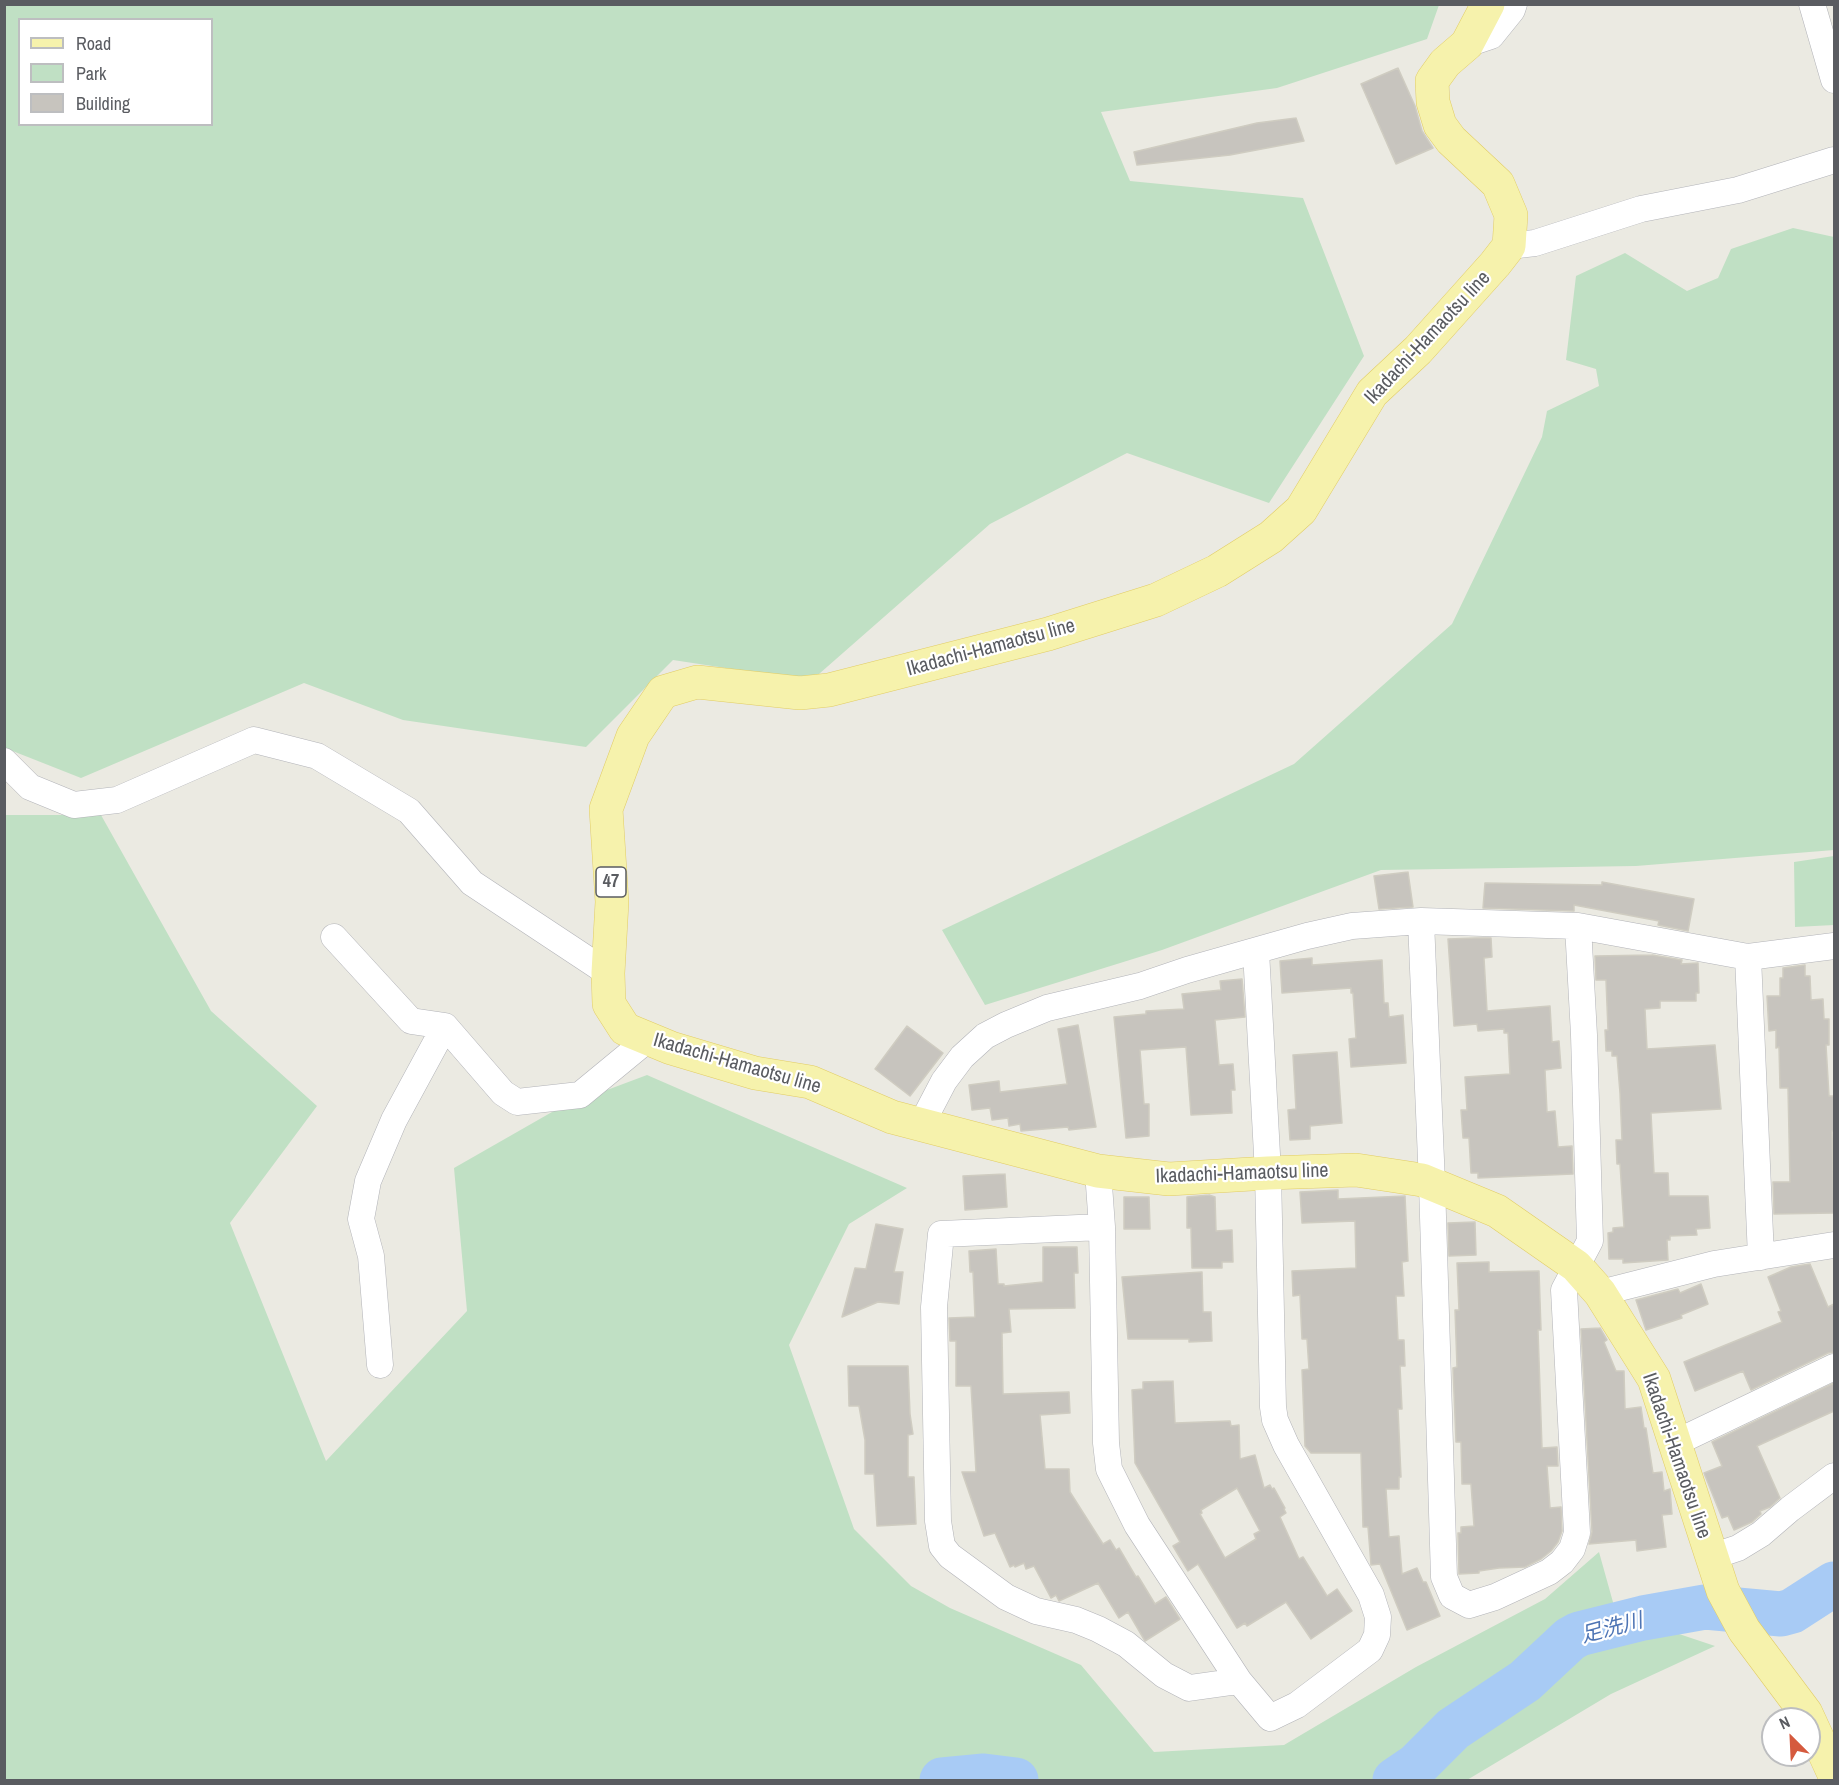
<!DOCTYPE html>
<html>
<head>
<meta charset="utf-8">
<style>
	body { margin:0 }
	#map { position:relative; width:1839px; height:1785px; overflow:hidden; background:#ebeae2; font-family:"Archivo Narrow",sans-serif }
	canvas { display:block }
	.frame { position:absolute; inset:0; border:6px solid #5a5c61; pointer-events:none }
	.legend { position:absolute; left:18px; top:18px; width:195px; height:108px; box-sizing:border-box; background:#fff; border:2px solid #bdbec0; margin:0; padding:8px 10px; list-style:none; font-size:18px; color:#5a5c61 }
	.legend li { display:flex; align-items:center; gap:12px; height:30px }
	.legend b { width:30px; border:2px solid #bdbec0 }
	.north { position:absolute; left:1761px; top:1707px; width:60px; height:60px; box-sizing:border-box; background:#fff; border:2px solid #bdbec0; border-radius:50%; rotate:336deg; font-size:16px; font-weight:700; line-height:24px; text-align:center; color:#5a5c61 }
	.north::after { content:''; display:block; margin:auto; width:21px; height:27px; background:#d55a3e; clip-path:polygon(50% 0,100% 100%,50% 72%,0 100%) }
</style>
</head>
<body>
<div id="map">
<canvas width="1839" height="1785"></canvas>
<div class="frame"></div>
<ul class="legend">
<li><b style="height:8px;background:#f6f2ac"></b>Road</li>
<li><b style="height:16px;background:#c0e0c4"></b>Park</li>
<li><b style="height:16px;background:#c7c4be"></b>Building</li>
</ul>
<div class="north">N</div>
</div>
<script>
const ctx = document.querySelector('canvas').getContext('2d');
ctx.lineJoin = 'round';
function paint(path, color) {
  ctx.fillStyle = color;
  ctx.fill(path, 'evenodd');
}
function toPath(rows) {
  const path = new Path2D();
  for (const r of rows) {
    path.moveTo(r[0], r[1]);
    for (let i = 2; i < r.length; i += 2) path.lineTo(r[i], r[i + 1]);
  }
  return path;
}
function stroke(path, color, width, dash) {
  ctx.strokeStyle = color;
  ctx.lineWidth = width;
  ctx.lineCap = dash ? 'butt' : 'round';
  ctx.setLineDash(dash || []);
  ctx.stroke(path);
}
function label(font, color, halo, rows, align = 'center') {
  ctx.font = font + ' "Archivo Narrow","Noto Sans JP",sans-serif';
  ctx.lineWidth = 4.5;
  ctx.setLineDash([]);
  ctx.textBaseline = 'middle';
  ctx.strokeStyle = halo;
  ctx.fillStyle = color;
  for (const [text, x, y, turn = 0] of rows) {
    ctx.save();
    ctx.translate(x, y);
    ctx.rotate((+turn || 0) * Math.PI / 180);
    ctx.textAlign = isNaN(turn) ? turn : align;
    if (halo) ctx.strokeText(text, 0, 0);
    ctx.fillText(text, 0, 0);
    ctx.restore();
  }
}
paint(toPath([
	[4,5,1439,5,1427,39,1277,88,1101,112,1130,181,1303,198,1364,356,1269,503,1127,453,990,524,811,681,673,660,586,747,403,720,304,683,81,778,5,748],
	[20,20,212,20,212,124,20,124],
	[1793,228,1834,237,1834,850,1636,866,1381,870,1162,950,985,1005,942,930,1294,764,1452,624,1542,437,1547,411,1599,386,1596,369,1566,360,1576,276,1625,253,1687,291,1718,278,1731,249],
	[4,815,101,815,211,1011,317,1106,230,1223,326,1461,467,1311,454,1168,559,1108,647,1075,907,1188,849,1224,789,1345,854,1529,911,1586,950,1608,1081,1665,1154,1752,1284,1745,1416,1667,1545,1599,1599,1552,1616,1613,1715,1646,1611,1694,1467,1780,5,1780],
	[1834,856,1834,925,1795,927,1794,862]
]), '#c0e0c4');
stroke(toPath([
	[942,1780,984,1776,1016,1780],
	[1395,1780,1417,1765,1453,1729,1525,1681,1570,1639,1579,1634,1643,1618,1705,1607,1781,1614,1792,1611,1834,1584]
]), '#a8cbf5', 45);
const building = toPath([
	[1398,68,1415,106,1422,131,1433,148,1396,164,1361,84,1398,68],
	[1296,118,1304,141,1230,155,1137,165,1134,152,1257,123,1296,118],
	[1408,872,1413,907,1379,909,1374,876,1408,872],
	[1602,882,1694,899,1688,931,1658,925,1659,921,1574,905,1574,911,1483,908,1485,883,1602,885,1602,882],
	[1476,938,1491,938,1492,957,1484,958,1487,1011,1550,1006,1552,1042,1559,1041,1561,1068,1545,1070,1547,1112,1555,1111,1558,1147,1572,1146,1573,1174,1478,1178,1478,1173,1471,1173,1469,1138,1463,1138,1461,1110,1467,1110,1465,1077,1510,1074,1508,1033,1504,1033,1504,1029,1478,1031,1477,1024,1454,1026,1448,939,1476,938],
	[1652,955,1682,960,1681,964,1698,963,1699,993,1696,993,1696,1001,1660,1001,1660,1008,1645,1009,1647,1049,1715,1045,1721,1109,1651,1113,1654,1173,1668,1173,1669,1196,1708,1196,1710,1228,1696,1229,1697,1235,1670,1236,1670,1240,1667,1240,1668,1260,1623,1263,1623,1259,1609,1259,1608,1233,1613,1232,1613,1228,1624,1227,1620,1164,1617,1164,1616,1140,1622,1140,1620,1093,1617,1056,1612,1056,1612,1051,1606,1051,1605,1030,1608,1030,1606,980,1596,980,1595,956,1652,955],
	[1312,958,1312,965,1382,960,1384,1003,1388,1003,1389,1017,1403,1015,1406,1063,1351,1067,1349,1039,1356,1038,1353,993,1351,993,1351,988,1282,993,1280,961,1312,958],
	[1805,965,1805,976,1810,976,1811,1000,1823,999,1824,1019,1829,1019,1829,1045,1826,1045,1829,1096,1834,1096,1834,1131,1832,1131,1834,1213,1774,1214,1773,1182,1790,1182,1788,1088,1780,1088,1779,1047,1776,1048,1776,1030,1769,1031,1767,996,1780,996,1780,978,1783,978,1783,968,1805,965],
	[1242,979,1245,1017,1215,1020,1219,1065,1233,1064,1235,1090,1231,1090,1232,1113,1191,1115,1186,1047,1140,1050,1144,1104,1149,1104,1149,1136,1126,1138,1114,1017,1146,1014,1146,1011,1184,1009,1182,994,1221,990,1220,981,1242,979],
	[1078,1025,1096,1127,1069,1130,1068,1127,1021,1131,1020,1124,1009,1126,1008,1118,992,1120,990,1108,972,1110,969,1085,999,1081,1000,1092,1067,1084,1058,1029,1078,1025],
	[907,1026,943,1053,910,1096,875,1069,907,1026],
	[1337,1052,1342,1123,1310,1126,1310,1139,1290,1140,1288,1110,1296,1109,1293,1055,1337,1052],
	[1005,1174,1007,1207,965,1210,963,1176,1005,1174],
	[1338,1190,1338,1199,1405,1196,1408,1261,1402,1262,1404,1296,1396,1296,1398,1340,1404,1340,1405,1366,1400,1366,1402,1409,1398,1409,1401,1477,1399,1477,1399,1489,1386,1489,1389,1537,1399,1536,1402,1574,1417,1568,1423,1582,1426,1582,1440,1616,1407,1630,1380,1564,1371,1565,1368,1527,1363,1527,1361,1453,1311,1453,1305,1446,1302,1370,1309,1369,1307,1339,1302,1339,1300,1295,1293,1296,1292,1271,1356,1268,1356,1266,1355,1221,1302,1223,1300,1192,1338,1190],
	[1209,1195,1215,1197,1216,1231,1232,1230,1233,1262,1222,1262,1222,1268,1192,1268,1191,1228,1187,1228,1187,1197,1209,1195],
	[1124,1197,1149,1197,1150,1229,1124,1229,1124,1197],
	[1475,1222,1476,1255,1449,1256,1448,1223,1475,1222],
	[876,1224,903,1229,894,1272,903,1272,899,1304,878,1302,842,1317,855,1268,866,1269,876,1224],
	[1043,1247,1077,1247,1078,1273,1074,1273,1075,1308,1009,1309,1011,1332,1002,1333,1003,1394,1069,1392,1070,1413,1040,1415,1045,1469,1069,1469,1070,1492,1103,1544,1110,1540,1116,1550,1119,1548,1136,1577,1138,1576,1155,1604,1166,1597,1180,1619,1145,1641,1128,1612,1119,1618,1098,1583,1059,1601,1056,1595,1051,1598,1034,1566,1026,1569,1024,1563,1015,1567,1014,1565,1010,1567,995,1533,984,1536,962,1472,976,1472,971,1386,956,1386,956,1341,950,1341,949,1318,975,1317,973,1272,970,1272,969,1251,996,1249,998,1284,1004,1284,1004,1286,1043,1282,1043,1247],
	[1489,1262,1489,1272,1539,1271,1541,1330,1538,1330,1542,1448,1557,1447,1558,1466,1547,1466,1550,1508,1561,1507,1562,1531,1558,1542,1551,1551,1541,1559,1525,1567,1499,1568,1479,1571,1479,1573,1459,1574,1458,1533,1461,1533,1461,1527,1474,1526,1471,1484,1462,1484,1461,1442,1456,1442,1453,1368,1457,1367,1455,1310,1459,1310,1457,1263,1489,1262],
	[1810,1264,1828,1307,1834,1304,1834,1352,1828,1353,1751,1390,1743,1371,1695,1391,1684,1362,1782,1322,1778,1312,1781,1311,1768,1277,1791,1267,1810,1264],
	[1202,1272,1203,1312,1211,1312,1212,1341,1189,1342,1189,1339,1128,1339,1122,1277,1202,1272],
	[1701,1284,1708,1304,1681,1315,1682,1318,1646,1330,1636,1300,1678,1289,1680,1293,1701,1284],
	[1600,1328,1607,1340,1604,1342,1616,1371,1624,1371,1625,1409,1641,1407,1644,1428,1646,1428,1653,1473,1662,1472,1664,1491,1670,1489,1672,1514,1662,1515,1666,1547,1637,1551,1636,1540,1589,1544,1592,1532,1581,1329,1600,1328],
	[848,1366,908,1366,910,1414,913,1434,908,1435,908,1477,914,1477,916,1524,877,1526,874,1474,865,1474,865,1440,859,1406,849,1406,848,1366],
	[1173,1381,1175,1423,1230,1421,1231,1426,1239,1425,1240,1459,1255,1455,1264,1488,1270,1485,1272,1489,1274,1488,1285,1508,1284,1509,1286,1513,1280,1517,1299,1559,1303,1557,1327,1596,1337,1589,1352,1611,1311,1639,1286,1602,1247,1626,1245,1623,1237,1628,1198,1564,1188,1571,1173,1546,1180,1542,1135,1463,1132,1390,1143,1389,1143,1382,1173,1381],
	[1237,1488,1260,1531,1254,1534,1256,1539,1225,1558,1200,1514,1202,1513,1201,1510,1237,1488],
	[1834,1383,1834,1411,1757,1446,1780,1498,1770,1507,1760,1511,1761,1514,1752,1522,1734,1530,1728,1516,1722,1518,1704,1473,1722,1466,1712,1442,1834,1383]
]);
paint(building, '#c7c4be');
stroke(building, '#cfccc1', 1.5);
const street = toPath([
	[1812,4,1834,80],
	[1467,44,1491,36,1512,10,1514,4],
	[1509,246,1535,243,1641,209,1738,190,1834,160],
	[4,761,30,787,74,805,117,800,254,740,317,756,409,811,472,883,608,973],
	[1421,921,1432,1184,1444,1577,1452,1596,1469,1605,1495,1597,1549,1572,1562,1562,1572,1549,1577,1533,1564,1290,1590,1241,1584,1035,1578,926],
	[334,937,411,1021,445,1026,503,1093,517,1102,580,1095,648,1039],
	[1748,957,1761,1257],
	[921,1125,944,1081,962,1057,985,1036,1006,1025,1047,1008,1140,986,1187,970,1307,936,1352,926,1421,921,1578,926,1748,957,1834,946],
	[1098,1171,1102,1227,941,1234,934,1307,938,1521,942,1546,950,1556,1006,1597,1036,1611,1076,1620,1098,1629,1126,1644,1164,1675,1189,1688,1239,1681,1270,1718,1297,1705,1370,1650,1377,1635,1378,1617,1371,1595,1286,1445,1275,1420,1273,1407,1268,1173,1256,951],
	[1102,1227,1106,1443,1109,1469,1137,1525,1239,1681],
	[1600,1293,1714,1264,1834,1245],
	[380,1365,371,1256,361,1219,368,1181,394,1120,445,1026],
	[1675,1443,1834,1367],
	[1711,1557,1738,1548,1761,1534,1790,1509,1834,1476]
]);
const primary = toPath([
	[1488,4,1467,44,1445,63,1432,81,1433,102,1440,125,1451,140,1498,184,1511,215,1509,246,1495,264,1418,350,1372,393,1301,510,1271,537,1217,571,1156,600,1048,634,829,690,800,693,697,682,663,692,633,736,606,809,612,902,608,973,609,1004,625,1029,671,1048,755,1073,810,1082,892,1117,1098,1171,1169,1179,1268,1173,1356,1170,1422,1180,1497,1211,1576,1266,1600,1293,1654,1379,1723,1591,1744,1630,1806,1713,1834,1774]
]);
stroke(street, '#b2b3b8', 27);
stroke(primary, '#e1cc65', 34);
stroke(street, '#fff', 26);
stroke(primary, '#f6f2ac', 33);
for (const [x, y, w] of [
	[611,882,30]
]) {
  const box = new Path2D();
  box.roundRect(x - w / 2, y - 15, w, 30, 4.5);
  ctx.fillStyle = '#fff';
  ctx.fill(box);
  stroke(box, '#5a5c61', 1.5);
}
label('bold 18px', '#5a5c61', null, [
	["47",611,882]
]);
label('20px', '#5a5c61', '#fff', [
	["Ikadachi-Hamaotsu line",1428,338,-47],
	["Ikadachi-Hamaotsu line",991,648,-15],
	["Ikadachi-Hamaotsu line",737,1064,16],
	["Ikadachi-Hamaotsu line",1242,1174,-2],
	["Ikadachi-Hamaotsu line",1676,1456,71]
]);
label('italic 21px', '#4e75b5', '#fff', [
	["足洗川",1612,1629,-15]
]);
</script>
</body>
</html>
